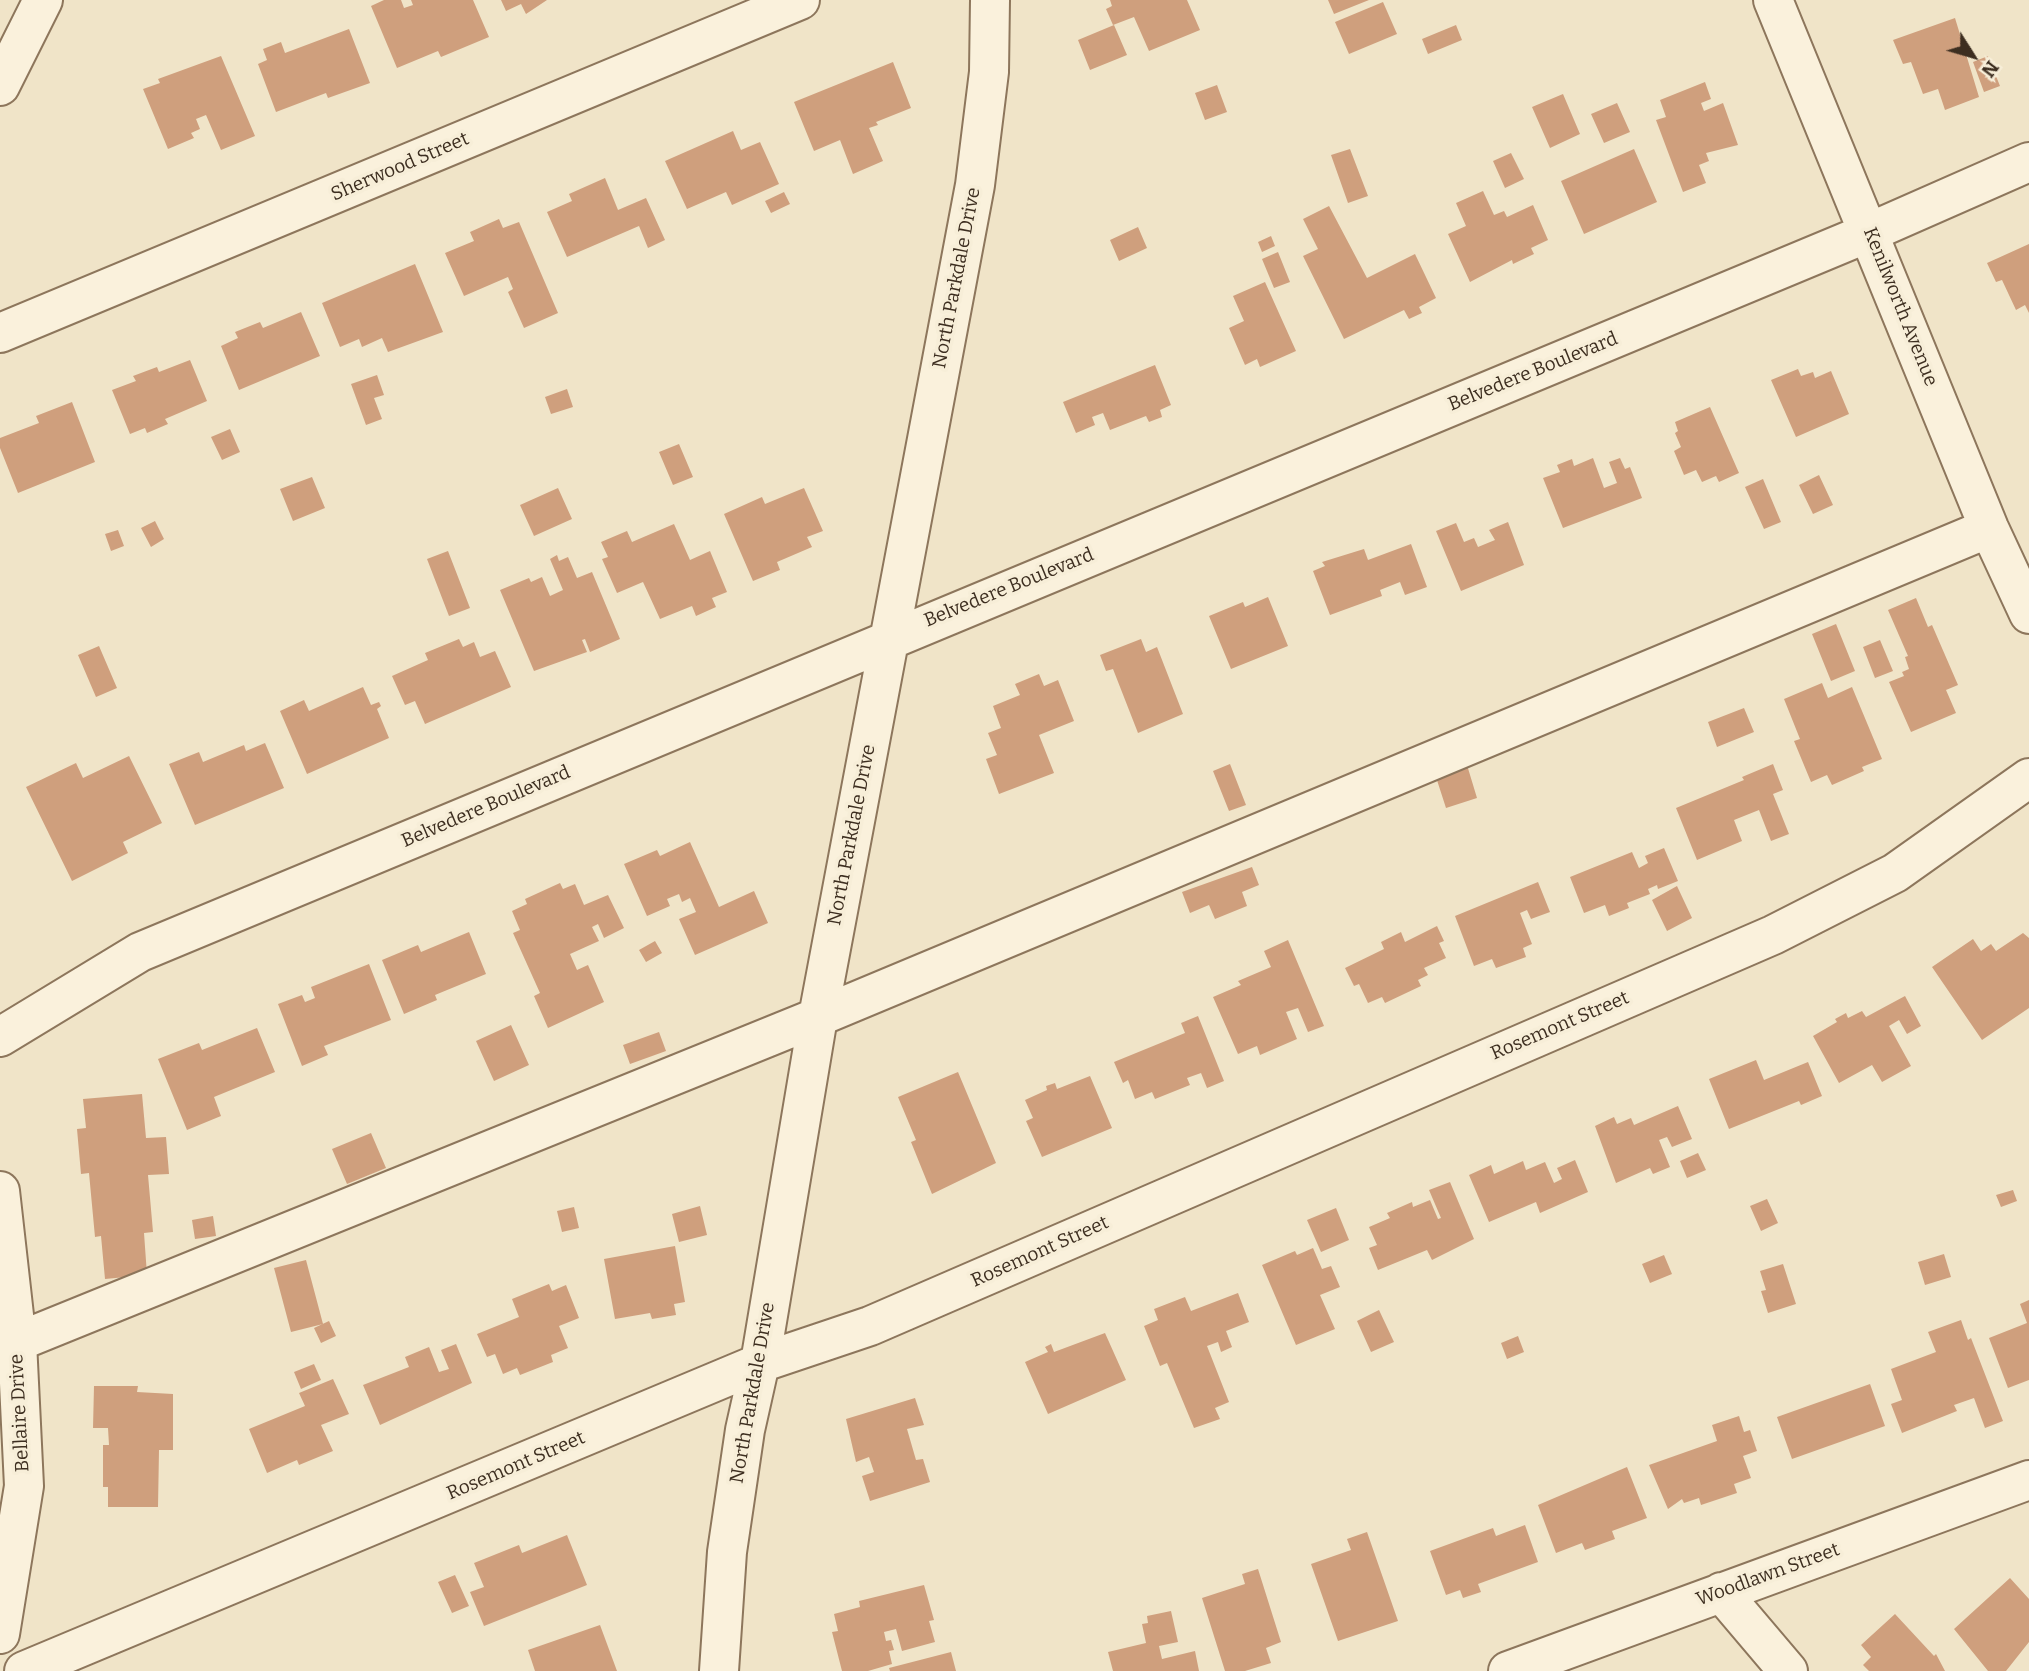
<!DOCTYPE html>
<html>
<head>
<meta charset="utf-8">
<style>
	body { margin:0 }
	#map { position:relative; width:2029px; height:1671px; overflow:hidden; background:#f0e4c8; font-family:Bitter,serif }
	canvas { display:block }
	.north { position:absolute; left:1938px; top:21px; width:70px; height:70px; -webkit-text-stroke:5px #f7eed8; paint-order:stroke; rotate:127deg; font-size:19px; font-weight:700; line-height:28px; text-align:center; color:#3d2e20 }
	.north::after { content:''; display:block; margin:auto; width:24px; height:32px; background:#3d2e20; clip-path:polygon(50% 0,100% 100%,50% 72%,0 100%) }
</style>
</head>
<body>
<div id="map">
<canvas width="2029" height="1671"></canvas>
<div class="north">N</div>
</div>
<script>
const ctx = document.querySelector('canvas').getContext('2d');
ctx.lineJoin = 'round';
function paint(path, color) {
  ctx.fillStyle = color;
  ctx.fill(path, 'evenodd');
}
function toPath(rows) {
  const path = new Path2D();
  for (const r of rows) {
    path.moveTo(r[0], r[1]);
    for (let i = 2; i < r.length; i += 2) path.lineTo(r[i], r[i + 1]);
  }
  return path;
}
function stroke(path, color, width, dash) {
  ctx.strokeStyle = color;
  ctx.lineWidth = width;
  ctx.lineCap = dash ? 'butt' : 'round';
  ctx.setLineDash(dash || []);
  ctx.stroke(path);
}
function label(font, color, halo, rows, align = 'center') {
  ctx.font = font + ' Bitter,serif';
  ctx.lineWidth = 7;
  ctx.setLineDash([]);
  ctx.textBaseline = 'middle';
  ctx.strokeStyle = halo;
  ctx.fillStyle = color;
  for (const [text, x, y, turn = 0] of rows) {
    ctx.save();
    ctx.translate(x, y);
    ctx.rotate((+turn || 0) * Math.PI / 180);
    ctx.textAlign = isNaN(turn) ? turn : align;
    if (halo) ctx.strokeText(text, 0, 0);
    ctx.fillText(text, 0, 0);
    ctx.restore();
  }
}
paint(toPath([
	[384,0,401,0,404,8,413,5,411,0,473,0,489,37,441,57,438,51,397,68,371,6],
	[501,0,547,0,526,14,521,4,506,11],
	[1110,0,1187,0,1200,30,1149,51,1134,17,1113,25,1106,9,1112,6],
	[1328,0,1369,0,1334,14],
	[1383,2,1397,34,1349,54,1335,22],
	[1955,18,1979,97,1945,110,1938,89,1923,94,1911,62,1903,64,1893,40],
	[1114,25,1127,55,1090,70,1078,40],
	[1456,25,1462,40,1428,54,1422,39],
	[349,29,370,83,328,98,326,93,276,112,258,64,267,60,263,49,281,42,285,53],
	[221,56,255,136,221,150,206,115,196,119,200,129,191,133,194,138,168,149,143,89,160,83,158,79],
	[1988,56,2000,86,1984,92,1973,62],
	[893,62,911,108,876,122,878,125,869,128,883,161,853,174,840,140,814,151,794,102],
	[1705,82,1711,99,1701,103,1704,111,1723,103,1738,145,1706,153,1709,161,1699,165,1706,183,1683,192,1656,120,1666,117,1660,100],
	[1217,85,1227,112,1205,120,1195,93],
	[1563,94,1580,134,1550,148,1532,107],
	[1617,103,1630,132,1604,143,1591,114],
	[733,131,741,150,760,142,779,184,732,205,726,192,687,209,665,161],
	[1350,149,1368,196,1348,203,1331,155],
	[1634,149,1657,202,1584,234,1561,181],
	[1511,153,1524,179,1505,188,1493,161],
	[605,178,618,210,646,198,665,240,648,248,639,226,567,257,547,212,572,201,569,194],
	[1483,191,1494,215,1504,211,1507,217,1533,205,1548,240,1531,248,1534,254,1513,264,1512,260,1470,282,1448,234,1466,226,1456,203],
	[784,192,790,204,771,213,765,201],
	[1329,206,1367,278,1415,254,1436,298,1419,307,1422,313,1409,319,1404,310,1344,339,1303,256,1318,249,1303,219],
	[499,219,503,228,519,222,558,313,524,328,508,292,513,289,508,277,464,296,445,253,474,241,470,232],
	[1138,227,1147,248,1119,261,1110,240],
	[1271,236,1275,246,1262,252,1258,242],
	[2029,244,2029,313,2025,305,2016,310,2002,280,1996,282,1987,263],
	[1278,252,1290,282,1274,288,1262,259],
	[415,264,443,332,388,352,382,338,362,347,359,339,340,347,322,303],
	[1265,282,1296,351,1260,367,1257,359,1245,365,1229,328,1244,321,1233,296],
	[301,312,320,356,239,390,221,346,238,338,235,332,260,322,263,328],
	[190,360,207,401,165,419,168,424,147,433,145,428,130,434,112,390,136,381,133,376,157,367,159,372],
	[1155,365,1171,405,1160,410,1162,417,1149,422,1146,416,1110,430,1103,413,1092,417,1095,425,1076,433,1063,402],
	[1798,369,1801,376,1813,372,1815,378,1831,371,1849,414,1796,437,1771,380],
	[377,375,384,395,374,398,382,419,366,425,351,384],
	[567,389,573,407,551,414,545,397],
	[72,402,95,462,18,493,0,448,0,438,39,423,36,416],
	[1710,407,1739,473,1719,482,1716,476,1702,482,1696,470,1684,475,1674,451,1681,447,1675,433,1678,431,1675,422],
	[230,429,240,452,222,460,211,437],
	[679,444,693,477,673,485,659,452],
	[1593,458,1604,488,1617,483,1609,462,1620,458,1625,469,1630,467,1642,498,1563,528,1543,478,1560,472,1557,465,1572,459,1574,466],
	[1819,475,1833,505,1813,514,1799,485],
	[312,477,325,508,293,521,280,489],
	[1763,479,1781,522,1764,529,1745,487],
	[558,488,572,519,534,536,520,505],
	[804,488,823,531,807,537,812,547,777,562,780,570,753,581,724,514,762,497,765,504],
	[155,521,164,539,151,547,141,528],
	[1508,522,1524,565,1461,591,1436,531,1456,523,1464,542,1474,538,1478,547,1495,540,1489,530],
	[674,524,690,560,710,551,727,592,712,598,716,607,696,616,692,606,660,619,643,582,617,593,602,559,608,557,601,542,627,531,632,542],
	[118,530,124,546,111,551,105,534],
	[1411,544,1427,587,1405,595,1400,582,1380,590,1382,596,1330,615,1313,571,1325,566,1322,562,1364,549,1368,560],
	[448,551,470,608,449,616,427,559],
	[557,555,559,561,568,557,577,578,592,572,620,639,590,652,585,639,582,640,587,652,534,671,500,590,529,578,531,582,542,577,550,596,563,590,550,559],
	[1268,597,1288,646,1231,669,1209,616,1243,602,1245,607],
	[1916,598,1928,627,1932,625,1958,685,1946,690,1956,713,1911,732,1889,682,1904,676,1902,672,1909,669,1905,657,1908,656,1888,610],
	[1836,624,1855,671,1831,681,1812,634],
	[459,639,463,647,474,642,480,657,495,651,511,687,425,724,415,701,405,705,392,676,428,660,425,653],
	[1141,639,1146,652,1157,647,1183,714,1138,733,1113,669,1106,671,1100,655],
	[1880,640,1893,671,1875,678,1863,647],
	[99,646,117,688,96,697,78,655],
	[1039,674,1044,686,1058,680,1074,721,1039,735,1054,773,999,794,986,759,997,755,988,733,1001,728,993,706,1020,695,1015,684],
	[1822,683,1828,698,1852,687,1882,759,1862,767,1864,771,1832,785,1827,775,1811,782,1794,741,1800,739,1784,699],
	[363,687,371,705,379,702,381,706,377,709,389,738,307,774,280,711,304,700,309,711],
	[1744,708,1754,732,1717,747,1708,722],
	[265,743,284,788,195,825,169,764,199,752,203,762,244,745,246,751],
	[129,756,162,823,123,842,128,853,72,881,26,787,76,763,83,778],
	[1230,764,1246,805,1229,811,1213,771],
	[1773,764,1783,790,1773,794,1789,834,1771,841,1759,810,1734,820,1742,841,1697,860,1676,808,1744,780,1742,777],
	[1467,765,1477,798,1446,808,1435,774],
	[690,842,719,907,754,891,768,923,695,955,679,919,696,912,690,898,682,902,679,894,667,899,670,906,647,916,624,864,657,850,660,856],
	[1664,848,1678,881,1658,889,1657,885,1648,889,1650,894,1627,903,1629,908,1609,916,1605,905,1584,913,1570,877,1632,852,1639,868,1648,863,1645,856],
	[1252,867,1259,885,1242,892,1247,906,1215,919,1209,905,1190,913,1182,892],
	[1538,882,1550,912,1531,919,1527,910,1520,913,1532,944,1523,948,1526,957,1496,968,1492,959,1474,966,1455,916],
	[560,883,563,889,575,884,584,905,608,895,624,928,604,938,598,924,592,927,599,941,570,954,577,970,588,965,604,1002,548,1028,534,996,540,993,513,933,520,930,512,911,527,904,525,899],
	[1677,886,1692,918,1667,931,1652,900],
	[1437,926,1444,941,1439,943,1446,958,1424,968,1428,975,1418,980,1421,986,1385,1003,1382,997,1368,1003,1359,984,1354,986,1345,968,1384,949,1381,942,1401,932,1405,942],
	[469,932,486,974,435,995,437,1000,404,1014,382,960,418,945,421,952],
	[2023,933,2029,938,2029,1008,1982,1040,1932,967,1973,939,1981,951,1991,944,1996,951],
	[1288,940,1324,1026,1308,1032,1298,1008,1286,1012,1297,1039,1260,1055,1257,1046,1238,1054,1213,997,1241,985,1238,981,1271,967,1264,951],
	[655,941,662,953,646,962,639,950],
	[369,964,391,1020,324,1046,328,1055,302,1066,278,1004,302,995,305,1002,315,998,311,987],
	[1905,996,1921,1026,1907,1034,1899,1020,1889,1026,1911,1066,1882,1082,1872,1065,1839,1083,1813,1036,1837,1022,1835,1019,1846,1013,1848,1018,1862,1011,1866,1017],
	[1198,1016,1224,1081,1207,1088,1201,1073,1187,1078,1190,1085,1155,1099,1152,1092,1135,1099,1128,1080,1123,1083,1114,1062,1185,1033,1181,1023],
	[511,1025,529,1065,494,1081,476,1041],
	[257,1028,275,1072,214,1097,221,1116,187,1130,158,1059,199,1043,202,1050],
	[659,1032,666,1051,630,1064,623,1045],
	[1756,1060,1764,1080,1808,1062,1822,1096,1801,1105,1799,1101,1729,1129,1709,1079],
	[958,1072,996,1163,932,1194,911,1142,916,1140,898,1097],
	[1090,1076,1112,1128,1042,1157,1026,1121,1033,1118,1025,1100,1047,1090,1046,1086,1055,1083,1057,1089],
	[142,1094,146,1138,166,1137,169,1174,148,1175,153,1232,144,1233,147,1275,105,1279,101,1236,95,1237,89,1173,81,1174,77,1129,86,1128,83,1099],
	[1678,1106,1692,1139,1672,1147,1667,1137,1659,1140,1670,1167,1653,1174,1650,1168,1616,1183,1595,1126,1614,1117,1617,1124,1631,1118,1634,1125],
	[371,1133,386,1168,347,1184,332,1149],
	[1698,1153,1706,1170,1687,1178,1680,1161],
	[1575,1160,1588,1192,1540,1213,1536,1202,1489,1222,1469,1175,1491,1165,1494,1174,1523,1161,1526,1170,1545,1162,1554,1183,1562,1179,1557,1168],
	[1450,1182,1474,1239,1432,1260,1427,1250,1378,1270,1369,1248,1377,1245,1369,1227,1390,1218,1387,1213,1412,1202,1413,1207,1430,1200,1438,1219,1441,1218,1429,1190],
	[2013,1190,2017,1201,2001,1207,1996,1195],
	[1767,1199,1778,1223,1761,1231,1750,1206],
	[700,1206,707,1235,679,1242,672,1214],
	[574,1207,579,1228,562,1232,557,1211],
	[1336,1208,1349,1240,1321,1252,1307,1220],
	[213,1216,216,1236,195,1239,192,1220],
	[675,1246,685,1302,674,1304,676,1315,652,1319,650,1313,615,1319,604,1259],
	[1313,1248,1322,1269,1331,1266,1340,1287,1320,1295,1335,1329,1296,1345,1262,1265,1295,1251,1297,1255],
	[1944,1254,1951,1277,1925,1285,1918,1262],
	[1664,1255,1672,1274,1650,1283,1642,1264],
	[306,1260,323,1324,291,1332,274,1268],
	[1783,1264,1796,1304,1768,1313,1761,1291,1766,1290,1760,1271],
	[549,1284,552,1291,566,1285,579,1318,559,1326,568,1348,551,1355,553,1362,520,1375,517,1368,503,1374,495,1354,487,1357,477,1334,519,1317,512,1299],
	[1238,1293,1249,1322,1226,1331,1232,1347,1221,1352,1218,1342,1207,1346,1229,1402,1215,1408,1220,1419,1194,1428,1167,1363,1160,1366,1144,1326,1158,1320,1154,1309,1185,1297,1191,1311],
	[2029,1300,2029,1380,2008,1388,1989,1338,2027,1323,2020,1304],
	[1379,1310,1394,1342,1371,1352,1357,1321],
	[1961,1320,1968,1340,1971,1338,2003,1421,1985,1428,1974,1398,1954,1405,1957,1411,1902,1433,1891,1404,1902,1400,1891,1369,1936,1352,1928,1332],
	[329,1321,336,1336,321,1343,314,1328],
	[1105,1333,1126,1380,1048,1414,1025,1362,1048,1352,1045,1347,1051,1344,1054,1352],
	[1518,1336,1524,1352,1507,1359,1501,1343],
	[456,1344,472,1383,380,1425,363,1385,409,1367,405,1357,429,1347,439,1372,449,1369,441,1350],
	[314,1364,321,1380,301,1389,294,1372],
	[333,1379,349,1414,321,1425,333,1451,299,1465,297,1460,267,1473,249,1429,305,1406,299,1393],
	[1870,1384,1885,1426,1792,1459,1777,1417],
	[94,1386,138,1386,137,1392,173,1394,173,1450,159,1450,158,1507,108,1507,108,1487,103,1487,103,1445,109,1445,108,1428,93,1428],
	[915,1398,924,1425,907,1429,916,1460,923,1459,930,1482,870,1501,862,1476,874,1472,869,1457,856,1462,846,1419],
	[1739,1416,1744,1432,1750,1430,1757,1451,1743,1456,1751,1478,1734,1484,1737,1493,1701,1505,1699,1498,1684,1503,1682,1499,1668,1509,1649,1465,1717,1441,1712,1425],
	[1627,1467,1647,1518,1612,1531,1615,1539,1585,1550,1582,1543,1556,1553,1538,1505],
	[1525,1525,1538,1562,1478,1584,1481,1592,1463,1598,1460,1590,1446,1595,1430,1551,1493,1528,1496,1536],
	[1367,1532,1398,1621,1338,1641,1311,1564,1351,1550,1347,1539],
	[567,1535,587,1585,484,1626,470,1592,484,1587,474,1563,519,1545,522,1553],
	[1258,1569,1281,1642,1266,1648,1271,1663,1245,1671,1225,1671,1202,1598,1245,1584,1242,1574],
	[455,1575,469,1606,452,1613,438,1582],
	[2010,1578,2029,1599,2029,1642,2006,1671,1988,1671,1954,1629],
	[924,1585,934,1620,929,1621,935,1642,902,1651,896,1629,884,1632,886,1641,891,1640,894,1650,889,1651,892,1664,868,1671,842,1671,832,1632,838,1631,834,1614,860,1607,859,1601],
	[1171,1611,1178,1642,1159,1646,1162,1659,1195,1651,1199,1671,1113,1671,1108,1652,1146,1643,1142,1624,1148,1623,1147,1616],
	[1895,1614,1934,1656,1936,1654,1945,1671,1869,1671,1863,1665,1871,1657,1861,1645],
	[600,1625,617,1671,535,1671,528,1650],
	[951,1652,956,1671,890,1671,889,1668]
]), '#cf9f7d');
const minor = toPath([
	[1773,0,1989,528,2029,614],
	[0,86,43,0],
	[0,333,800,0],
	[0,1037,140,952,1870,232,2029,162],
	[0,1191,17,1342,24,1486,0,1634],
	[17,1342,818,1017,1989,528],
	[1721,1592,1788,1671],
	[24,1671,760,1363,870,1326,1773,935,1895,873,2029,778],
	[719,1671,727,1552,745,1430,760,1363,818,1017,975,185,989,72,990,0],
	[1508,1671,2029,1480]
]);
stroke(minor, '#8d765c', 42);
stroke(minor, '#faf1dc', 38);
label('19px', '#3d2e20', '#f7eed8', [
	["Sherwood Street",400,167,-23],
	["North Parkdale Drive",957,278,-79],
	["Kenilworth Avenue",1900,307,68],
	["Belvedere Boulevard",1533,372,-22],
	["Belvedere Boulevard",1009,588,-22],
	["Belvedere Boulevard",486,807,-23],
	["North Parkdale Drive",852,835,-79],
	["Rosemont Street",1560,1026,-23],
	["Rosemont Street",1040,1252,-24],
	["North Parkdale Drive",753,1393,-80],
	["Bellaire Drive",20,1413,-93],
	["Rosemont Street",516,1466,-23],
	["Woodlawn Street",1768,1575,-20]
]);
</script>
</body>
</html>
